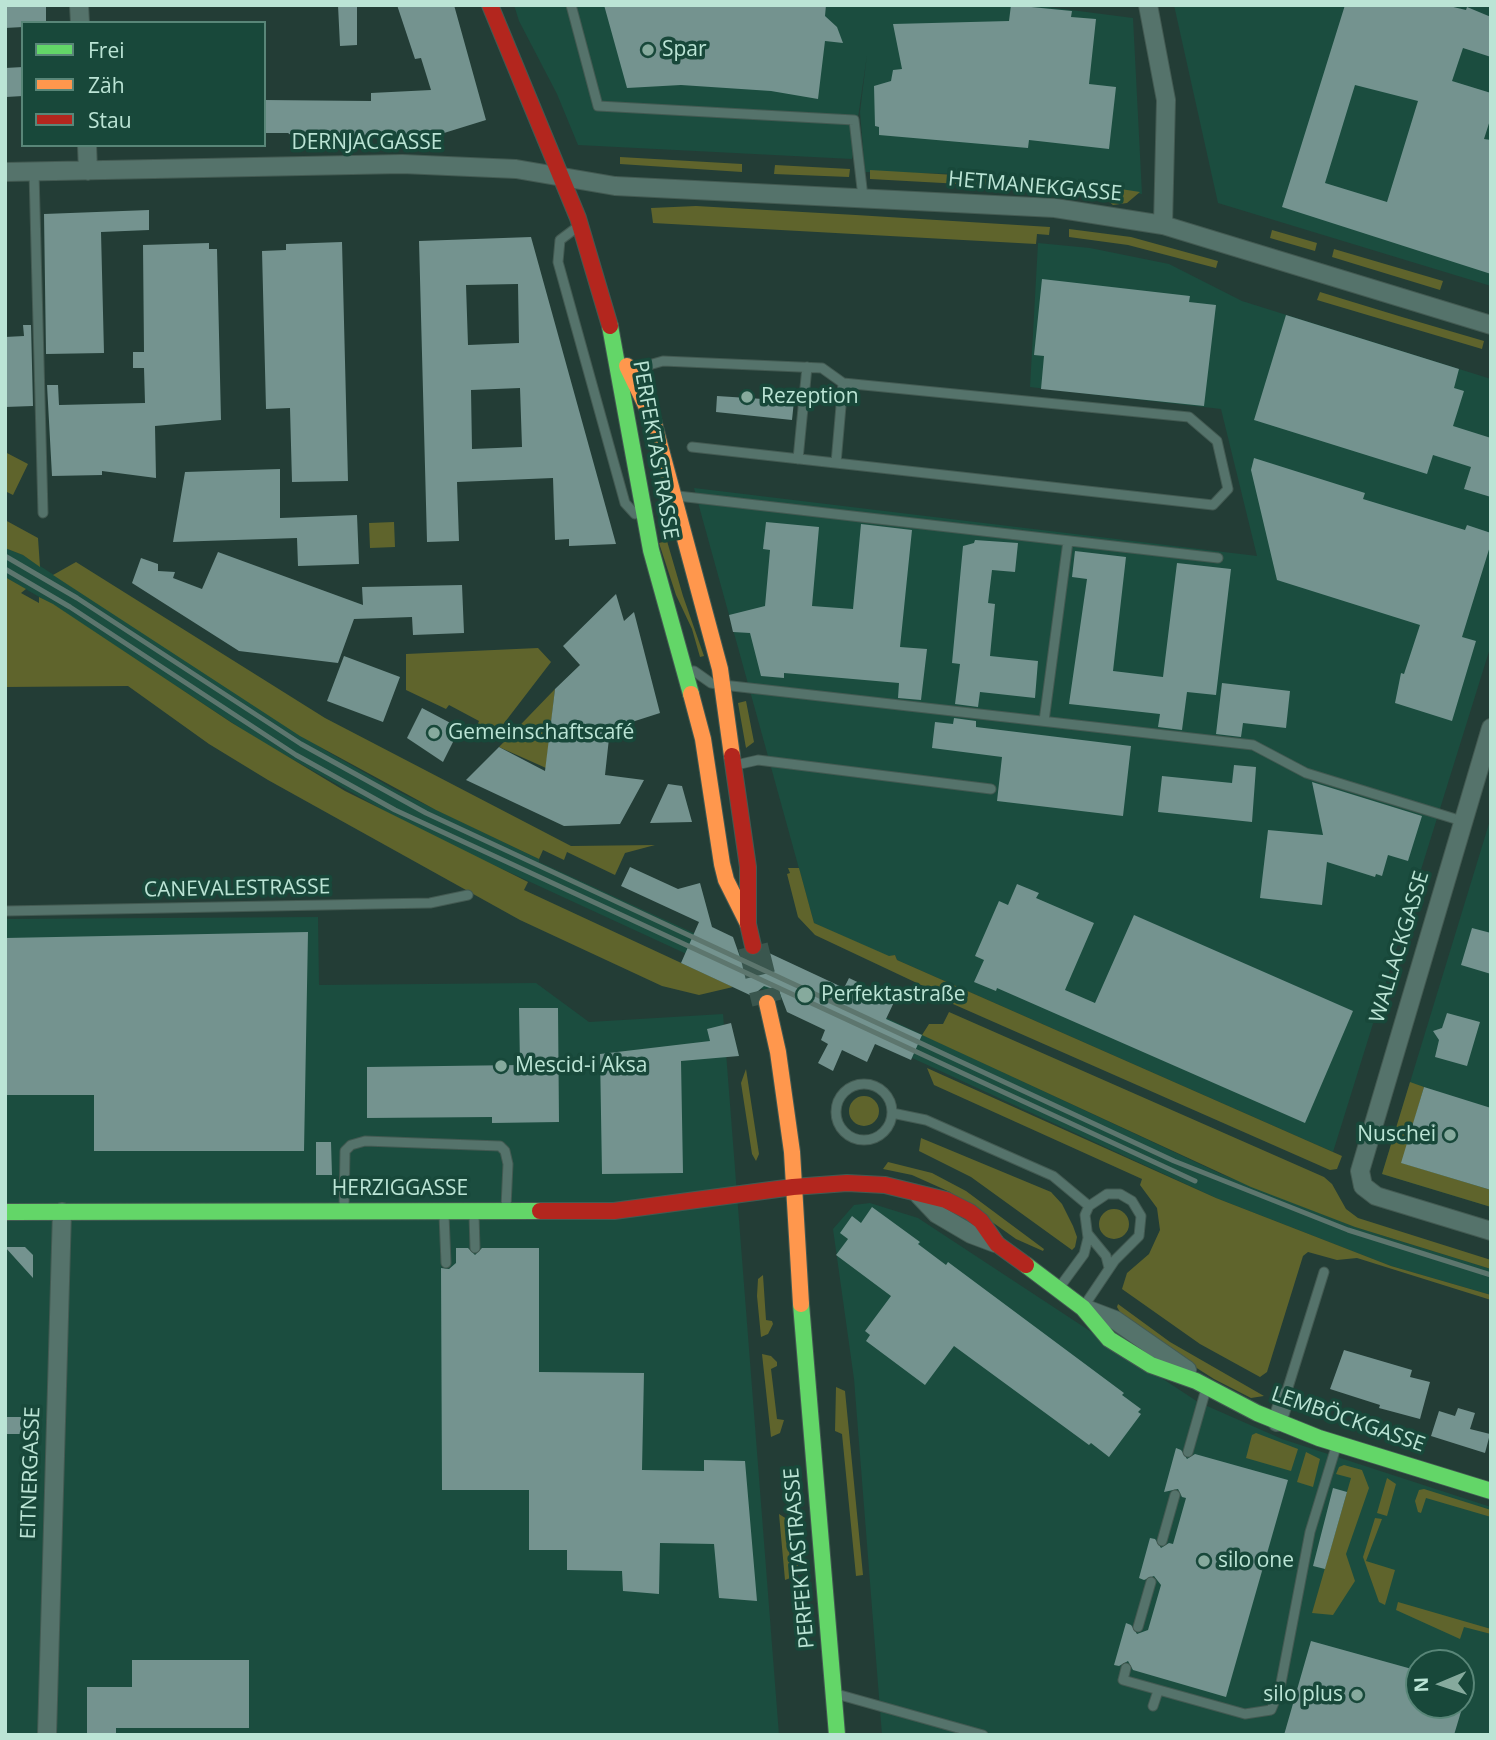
<!DOCTYPE html>
<html>
<head>
<meta charset="utf-8">
<style>
	body { margin:0 }
	#map { position:relative; width:1496px; height:1740px; overflow:hidden; background:#233d36; font-family:"Open Sans",sans-serif }
	canvas { display:block }
	.frame { position:absolute; inset:0; border:7px solid #bbe4d5; pointer-events:none }
	.legend { position:absolute; left:21px; top:21px; width:245px; height:126px; box-sizing:border-box; background:#18483a; border:2px solid #598678; margin:0; padding:9px 12px; list-style:none; font-size:21px; color:#bbe4d5 }
	.legend li { display:flex; align-items:center; gap:14px; height:35px }
	.legend b { width:35px; border:2px solid #598678 }
	.north { position:absolute; left:1405px; top:1649px; width:70px; height:70px; box-sizing:border-box; background:#18483a; border:2px solid #598678; border-radius:50%; rotate:268deg; font-size:19px; font-weight:700; line-height:28px; text-align:center; color:#bbe4d5 }
	.north::after { content:''; display:block; margin:auto; width:24px; height:32px; background:#86aa9d; clip-path:polygon(50% 0,100% 100%,50% 72%,0 100%) }
</style>
</head>
<body>
<div id="map">
<canvas width="1496" height="1740"></canvas>
<div class="frame"></div>
<ul class="legend">
<li><b style="height:9px;background:#63d668"></b>Frei</li>
<li><b style="height:9px;background:#ff974d"></b>Zäh</li>
<li><b style="height:9px;background:#b3261e"></b>Stau</li>
</ul>
<div class="north">N</div>
</div>
<script>
const ctx = document.querySelector('canvas').getContext('2d');
ctx.lineJoin = 'round';
function paint(path, color) {
  ctx.fillStyle = color;
  ctx.fill(path, 'evenodd');
}
function toPath(rows) {
  const path = new Path2D();
  for (const r of rows) {
    if (r.length === 3) {
      path.moveTo(r[0] + r[2], r[1]);
      path.arc(r[0], r[1], r[2], 0, 2 * Math.PI);
      continue;
    }
    path.moveTo(r[0], r[1]);
    for (let i = 2; i < r.length; i += 2) path.lineTo(r[i], r[i + 1]);
  }
  return path;
}
function stroke(path, color, width, dash) {
  ctx.strokeStyle = color;
  ctx.lineWidth = width;
  ctx.lineCap = dash ? 'butt' : 'round';
  ctx.setLineDash(dash || []);
  ctx.stroke(path);
}
function label(font, color, halo, rows, align = 'center') {
  ctx.font = font + ' "Open Sans",sans-serif';
  ctx.lineWidth = 7;
  ctx.setLineDash([]);
  ctx.textBaseline = 'middle';
  ctx.strokeStyle = halo;
  ctx.fillStyle = color;
  for (const [text, x, y, turn = 0] of rows) {
    ctx.save();
    ctx.translate(x, y);
    ctx.rotate((+turn || 0) * Math.PI / 180);
    ctx.textAlign = isNaN(turn) ? turn : align;
    if (halo) ctx.strokeText(text, 0, 0);
    ctx.fillText(text, 0, 0);
    ctx.restore();
  }
}
paint(toPath([
	[514,5,1032,5,1133,18,1142,194,964,174,865,172,860,112,867,55,852,159,578,145,557,94,519,21],
	[1174,5,1491,5,1491,286,1218,203],
	[1038,243,1090,248,1169,264,1242,301,1491,379,1491,645,1333,1152,897,960,895,955,889,957,814,923,694,488,1257,556,1221,409,1030,387],
	[5,548,23,555,328,752,397,791,539,859,539,862,859,1009,861,1006,1221,1174,1355,1227,1491,1269,1491,1295,1391,1266,1216,1198,424,833,260,741,53,605,5,577],
	[1491,817,1491,1207,1382,1174],
	[318,917,319,985,536,983,589,1022,723,1014,779,1735,5,1735,5,919],
	[870,1203,918,1218,1198,1402,1282,1439,1491,1507,1491,1735,882,1735,854,1379,833,1229,854,1205],
	[1419,1663,1461,1663,1461,1705,1419,1705]
]), '#1b4d3f');
paint(toPath([
	[620,157,742,164,742,172,620,164],
	[775,165,850,169,849,177,774,174],
	[870,170,1076,182,1140,192,1127,203,1113,205,1101,195,1052,189,870,179],
	[696,206,856,215,1050,227,1049,235,1037,234,1036,244,653,223,651,208],
	[1069,229,1131,237,1218,261,1216,268,1128,245,1069,237],
	[1272,230,1317,243,1315,251,1270,238],
	[1334,249,1443,281,1440,290,1332,257],
	[1320,292,1402,317,1484,341,1482,349,1317,300],
	[5,452,28,464,13,495,5,491],
	[5,520,38,538,40,567,23,555,5,548],
	[394,522,395,547,370,548,369,523],
	[667,541,683,596,704,656,700,657,692,629,676,595,659,543],
	[76,562,325,718,571,846,655,845,625,853,615,875,567,852,564,860,543,850,539,859,436,810,300,736,53,575],
	[5,577,26,589,21,593,39,603,39,597,53,604,232,723,345,791,528,882,524,890,733,987,699,995,662,986,520,920,268,780,209,744,128,686,5,687],
	[538,648,551,662,495,735,477,726,479,721,449,705,446,709,406,690,406,654],
	[555,689,546,768,499,747],
	[746,701,754,742,746,748,738,703],
	[788,868,799,868,814,923,889,956,895,955,897,960,1342,1156,1337,1169,1330,1170,953,1004,953,1000,815,935,798,917,787,874,790,873],
	[949,1012,1324,1177,1332,1184,1346,1209,1358,1218,1491,1260,1491,1269,1355,1227,1251,1187,922,1035,929,1024,943,1024],
	[927,1068,1216,1198,1391,1266,1491,1295,1491,1300,1357,1258,1337,1260,1308,1252,1303,1256,1267,1372,1260,1377,1200,1344,1122,1289,1127,1273,1149,1254,1160,1230,1157,1208,1140,1185,1142,1179,934,1085],
	[746,1069,759,1154,756,1161,752,1154,741,1083],
	[1410,1082,1424,1087,1402,1163,1491,1190,1491,1207,1382,1174],
	[864,1111,15],
	[921,1138,1051,1192,1062,1204,1073,1226,1077,1237,1075,1247,1072,1250,971,1177,919,1151],
	[888,1162,932,1173,966,1191,1044,1249,1043,1251,1016,1239,950,1192,912,1175,883,1169],
	[1114,1224,15],
	[763,1275,766,1320,772,1321,773,1324,768,1334,761,1337,757,1296,758,1279],
	[1118,1304,1170,1342,1264,1396,1251,1398,1214,1379,1126,1323,1117,1307],
	[762,1354,771,1356,777,1362,777,1366,771,1369,777,1419,784,1420,780,1433,771,1437],
	[836,1387,845,1391,863,1575,856,1576,842,1434,835,1431],
	[1256,1433,1298,1449,1291,1471,1246,1458,1252,1435],
	[1306,1452,1320,1459,1313,1487,1297,1482],
	[1344,1465,1362,1470,1369,1488,1346,1554,1355,1581,1333,1615,1312,1613,1351,1478,1336,1474,1339,1467],
	[1387,1478,1396,1484,1387,1516,1377,1513],
	[1424,1489,1491,1510,1491,1517,1426,1498,1421,1513,1418,1512,1415,1501,1419,1490],
	[779,1514,793,1523,794,1530,788,1531,790,1564,798,1565,793,1577,785,1580],
	[1375,1518,1382,1519,1366,1561,1395,1570,1385,1605,1379,1602,1363,1557],
	[1398,1602,1491,1629,1491,1634,1464,1627,1460,1639,1396,1610]
]), '#5f642c');
paint(toPath([
	[5,5,46,5,46,23,23,23,23,27,5,28],
	[338,5,357,5,357,45,340,46],
	[397,5,454,5,486,120,444,133,340,138,295,138,288,133,264,133,264,100,371,101,371,93,431,90,421,58,415,59],
	[604,5,826,5,825,16,837,27,843,43,825,41,818,99,771,91,681,85,627,88],
	[1011,5,1072,11,1071,17,1096,19,1089,84,1116,87,1109,149,1029,140,1028,148,879,135,879,127,875,126,874,86,891,81,893,70,902,69,893,24,1009,21],
	[1345,5,1445,5,1466,10,1467,7,1491,17,1491,57,1463,48,1452,81,1491,93,1491,117,1484,139,1491,140,1491,274,1282,207],
	[1355,85,1418,101,1387,202,1325,183],
	[23,67,23,96,6,97,5,68],
	[149,210,149,230,101,232,104,353,46,354,44,214],
	[531,237,616,544,569,546,569,539,555,540,553,478,457,482,459,541,427,542,419,241],
	[518,284,519,343,468,345,466,285],
	[520,388,522,447,472,449,471,390],
	[342,242,348,481,292,482,290,408,266,409,262,251,286,250,286,244],
	[209,243,209,249,217,249,221,420,155,426,156,478,102,471,102,475,52,476,47,385,58,385,59,405,145,403,144,368,133,368,133,352,144,352,143,245],
	[1042,279,1190,296,1189,302,1216,305,1204,406,1041,389,1044,356,1034,355],
	[1286,315,1459,369,1454,388,1464,391,1453,426,1491,438,1491,497,1464,489,1471,467,1433,455,1427,474,1254,420],
	[23,325,31,325,33,406,5,407,5,337,24,336],
	[717,396,794,401,792,420,716,412],
	[1254,458,1365,493,1363,499,1465,530,1467,525,1491,533,1491,543,1462,637,1476,641,1452,721,1395,703,1401,673,1404,674,1420,625,1277,580,1251,470],
	[280,469,280,518,357,515,359,564,298,566,297,538,173,542,185,472],
	[766,522,819,527,812,606,853,609,861,524,912,530,900,647,927,649,921,700,898,698,899,683,784,673,784,678,761,676,750,633,733,632,729,615,765,606,770,550,763,549],
	[975,540,1018,543,1015,572,992,570,988,603,995,604,990,656,1038,661,1035,698,980,692,978,707,955,704,960,664,952,663,963,546,974,543],
	[1075,551,1126,557,1113,671,1163,677,1177,563,1231,569,1216,695,1187,692,1182,730,1158,727,1160,714,1069,704,1087,579,1072,577],
	[218,552,363,605,362,587,462,585,464,633,413,635,412,617,354,619,338,663,239,651,132,583,141,558,158,564,158,571,175,572,173,578,202,589],
	[616,594,624,621,634,612,660,713,610,729,605,775,644,780,620,824,564,826,466,780,499,747,545,771,555,689,580,665,563,646],
	[344,656,400,677,383,722,327,701],
	[1222,683,1290,691,1286,728,1243,723,1241,737,1216,734],
	[422,708,460,728,443,762,407,738],
	[954,718,976,721,976,727,1131,746,1123,816,997,801,1002,757,932,748,935,722,953,724],
	[1234,765,1256,767,1252,822,1158,812,1162,776,1232,783],
	[1312,782,1422,816,1408,861,1388,855,1382,876,1376,874,1375,877,1327,862,1322,905,1260,898,1268,830,1323,835],
	[668,784,682,786,692,822,650,823],
	[630,867,678,889,700,883,712,927,733,937,740,957,747,962,758,963,769,953,844,988,849,978,895,1000,886,1019,922,1035,911,1060,875,1044,867,1062,842,1050,833,1071,818,1063,828,1044,821,1040,825,1030,787,1012,779,991,764,986,752,996,681,963,699,922,621,886],
	[1017,884,1039,893,1036,898,1094,923,1065,990,1095,1003,1134,915,1353,1011,1305,1123,997,988,996,991,974,982,984,960,975,956,999,901,1008,905],
	[1472,928,1491,933,1491,974,1461,965],
	[308,932,304,1151,94,1151,94,1095,5,1095,5,938],
	[519,1008,558,1008,559,1122,492,1123,492,1117,367,1118,367,1067,520,1065],
	[1447,1013,1480,1022,1467,1066,1435,1057,1439,1040,1433,1031,1442,1028],
	[731,1023,739,1056,681,1061,683,1173,602,1174,600,1054,710,1041,707,1029],
	[1424,1087,1491,1108,1491,1190,1401,1163],
	[316,1142,331,1142,332,1175,316,1175],
	[872,1207,920,1242,918,1244,946,1265,948,1262,1124,1393,1122,1395,1141,1409,1138,1412,1141,1414,1109,1457,1091,1443,1089,1445,954,1346,925,1385,866,1341,870,1335,865,1331,891,1296,836,1255,848,1239,840,1233,852,1216,861,1223],
	[5,1247,25,1247,33,1255,33,1278],
	[456,1248,468,1248,475,1255,482,1248,539,1248,539,1372,644,1373,642,1470,704,1471,704,1460,745,1461,757,1601,719,1598,714,1544,660,1543,659,1594,623,1591,622,1571,567,1570,567,1550,529,1550,529,1490,442,1490,441,1268,449,1269,456,1263],
	[1344,1350,1412,1370,1410,1377,1430,1382,1420,1419,1379,1408,1380,1405,1330,1389],
	[1458,1408,1475,1413,1470,1429,1490,1434,1485,1453,1431,1436,1439,1411,1455,1416],
	[5,1417,34,1417,34,1434,5,1434],
	[1176,1448,1181,1450,1187,1459,1195,1454,1288,1480,1226,1697,1133,1670,1128,1661,1119,1666,1114,1665,1126,1623,1131,1625,1137,1634,1148,1630,1161,1585,1154,1576,1144,1580,1139,1578,1150,1538,1155,1539,1161,1548,1169,1543,1173,1544,1186,1498,1182,1497,1178,1489,1164,1492],
	[1333,1488,1347,1492,1325,1569,1313,1566],
	[1311,1641,1419,1671,1419,1705,1463,1705,1454,1735,1284,1735],
	[132,1660,249,1660,249,1728,116,1728,116,1734,87,1734,87,1687,132,1687]
]), '#74938f');
stroke(toPath([
	[753,946,767,1003]
]), '#3a564e', 30, [30, 15]);
const lane = toPath([
	[571,5,598,106,854,120,863,197],
	[34,172,43,513],
	[576,228,560,240,558,262,625,503,635,514],
	[635,369,663,361,822,368,843,383,1189,417,1217,441,1228,489,1213,505,692,447],
	[798,459,807,367],
	[836,463,843,383],
	[678,496,1218,558],
	[694,671,711,683,723,685,1253,745,1306,773,1462,821],
	[1044,721,1068,541],
	[736,765,758,760,991,789],
	[5,911,430,903,468,895],
	[864,1112,28],
	[892,1113,926,1120,1053,1176,1089,1206],
	[344,1209,345,1151,351,1145,365,1141,500,1146,505,1151,508,1164,506,1207],
	[444,1215,446,1263],
	[474,1215,475,1248],
	[1088,1234,1106,1256,1109,1268],
	[1059,1288,1084,1254,1088,1238,1085,1215,1089,1206,1107,1194,1120,1194,1132,1201,1141,1216,1139,1236,1115,1260,1084,1306],
	[1285,1397,1324,1272],
	[1188,1452,1206,1389],
	[1162,1541,1175,1495],
	[1138,1627,1151,1582],
	[1126,1668,1123,1680,1245,1714,1271,1710,1280,1688,1310,1532,1336,1447],
	[840,1695,983,1735],
	[1153,1706,1158,1691]
]);
const street = toPath([
	[79,5,80,23],
	[1148,5,1166,100,1163,225],
	[87,145,88,171],
	[5,172,402,164,516,169,615,186,1055,208,1163,225,1491,325],
	[1491,728,1360,1171,1363,1186,1376,1196,1491,1231],
	[919,1195,937,1214,971,1234,995,1243],
	[1086,1309,1115,1320,1187,1370],
	[1277,1422,1285,1397],
	[47,1735,62,1212]
]);
const fast = toPath([
	[610,326,651,550,691,694],
	[5,1212,540,1211],
	[1026,1265,1083,1308,1109,1339,1151,1365,1196,1381,1257,1413,1319,1438,1491,1491],
	[801,1304,837,1735]
]);
const slow = toPath([
	[627,366,653,420,720,669,732,756],
	[691,694,703,739,722,864,726,880,748,924],
	[767,1003,778,1052,792,1152,801,1304]
]);
const jam = toPath([
	[490,5,578,218,610,326],
	[732,756,748,867,748,924,753,946],
	[540,1211,614,1211,793,1187,847,1183,885,1185,946,1200,970,1212,981,1221,997,1244,1026,1265]
]);
stroke(lane, '#435a52', 11);
stroke(street, '#435a52', 20);
stroke(fast, '#435a52', 18);
stroke(slow, '#435a52', 18);
stroke(jam, '#435a52', 18);
stroke(lane, '#55736b', 9);
stroke(street, '#55736b', 18);
stroke(fast, '#63d668', 16);
stroke(slow, '#ff974d', 16);
stroke(jam, '#b3261e', 16);
stroke(toPath([
	[5,556,77,598,301,744,426,813,1174,1161,1348,1230,1491,1275],
	[5,569,70,607,296,755,395,810,1195,1181]
]), '#5d766e', 5);
for (const [x, y, r, color] of [
	[648,50,7,"#86aa9d"],
	[747,397,7,"#86aa9d"],
	[434,733,7,"#86aa9d"],
	[805,995,9,"#86aa9d"],
	[501,1066,7,"#86aa9d"],
	[1450,1135,7,"#86aa9d"],
	[1204,1561,7,"#86aa9d"],
	[1357,1695,7,"#86aa9d"]
]) {
  const dot = new Path2D();
  dot.arc(x, y, r, 0, 2 * Math.PI);
  ctx.fillStyle = color;
  ctx.fill(dot);
  stroke(dot, '#18483a', 2.5);
}
label('21px', '#bbe4d5', '#18483a', [
	["Spar",662,50],
	["Rezeption",761,397],
	["Gemeinschaftscafé",448,733],
	["Perfektastraße",821,995],
	["Mescid-i Aksa",515,1066],
	["Nuschei",1436,1135,"right"],
	["silo one",1218,1561],
	["silo plus",1343,1695,"right"]
], 'left');
label('21px', '#bbe4d5', '#18483a', [
	["DERNJACGASSE",367,143],
	["HETMANEKGASSE",1035,187,5],
	["PERFEKTASTRASSE",655,450,80],
	["CANEVALESTRASSE",237,889,-1],
	["WALLACKGASSE",1400,947,-73],
	["HERZIGGASSE",400,1189],
	["LEMBÖCKGASSE",1348,1420,19],
	["EITNERGASSE",31,1473,-88],
	["PERFEKTASTRASSE",800,1558,-95]
]);
</script>
</body>
</html>
